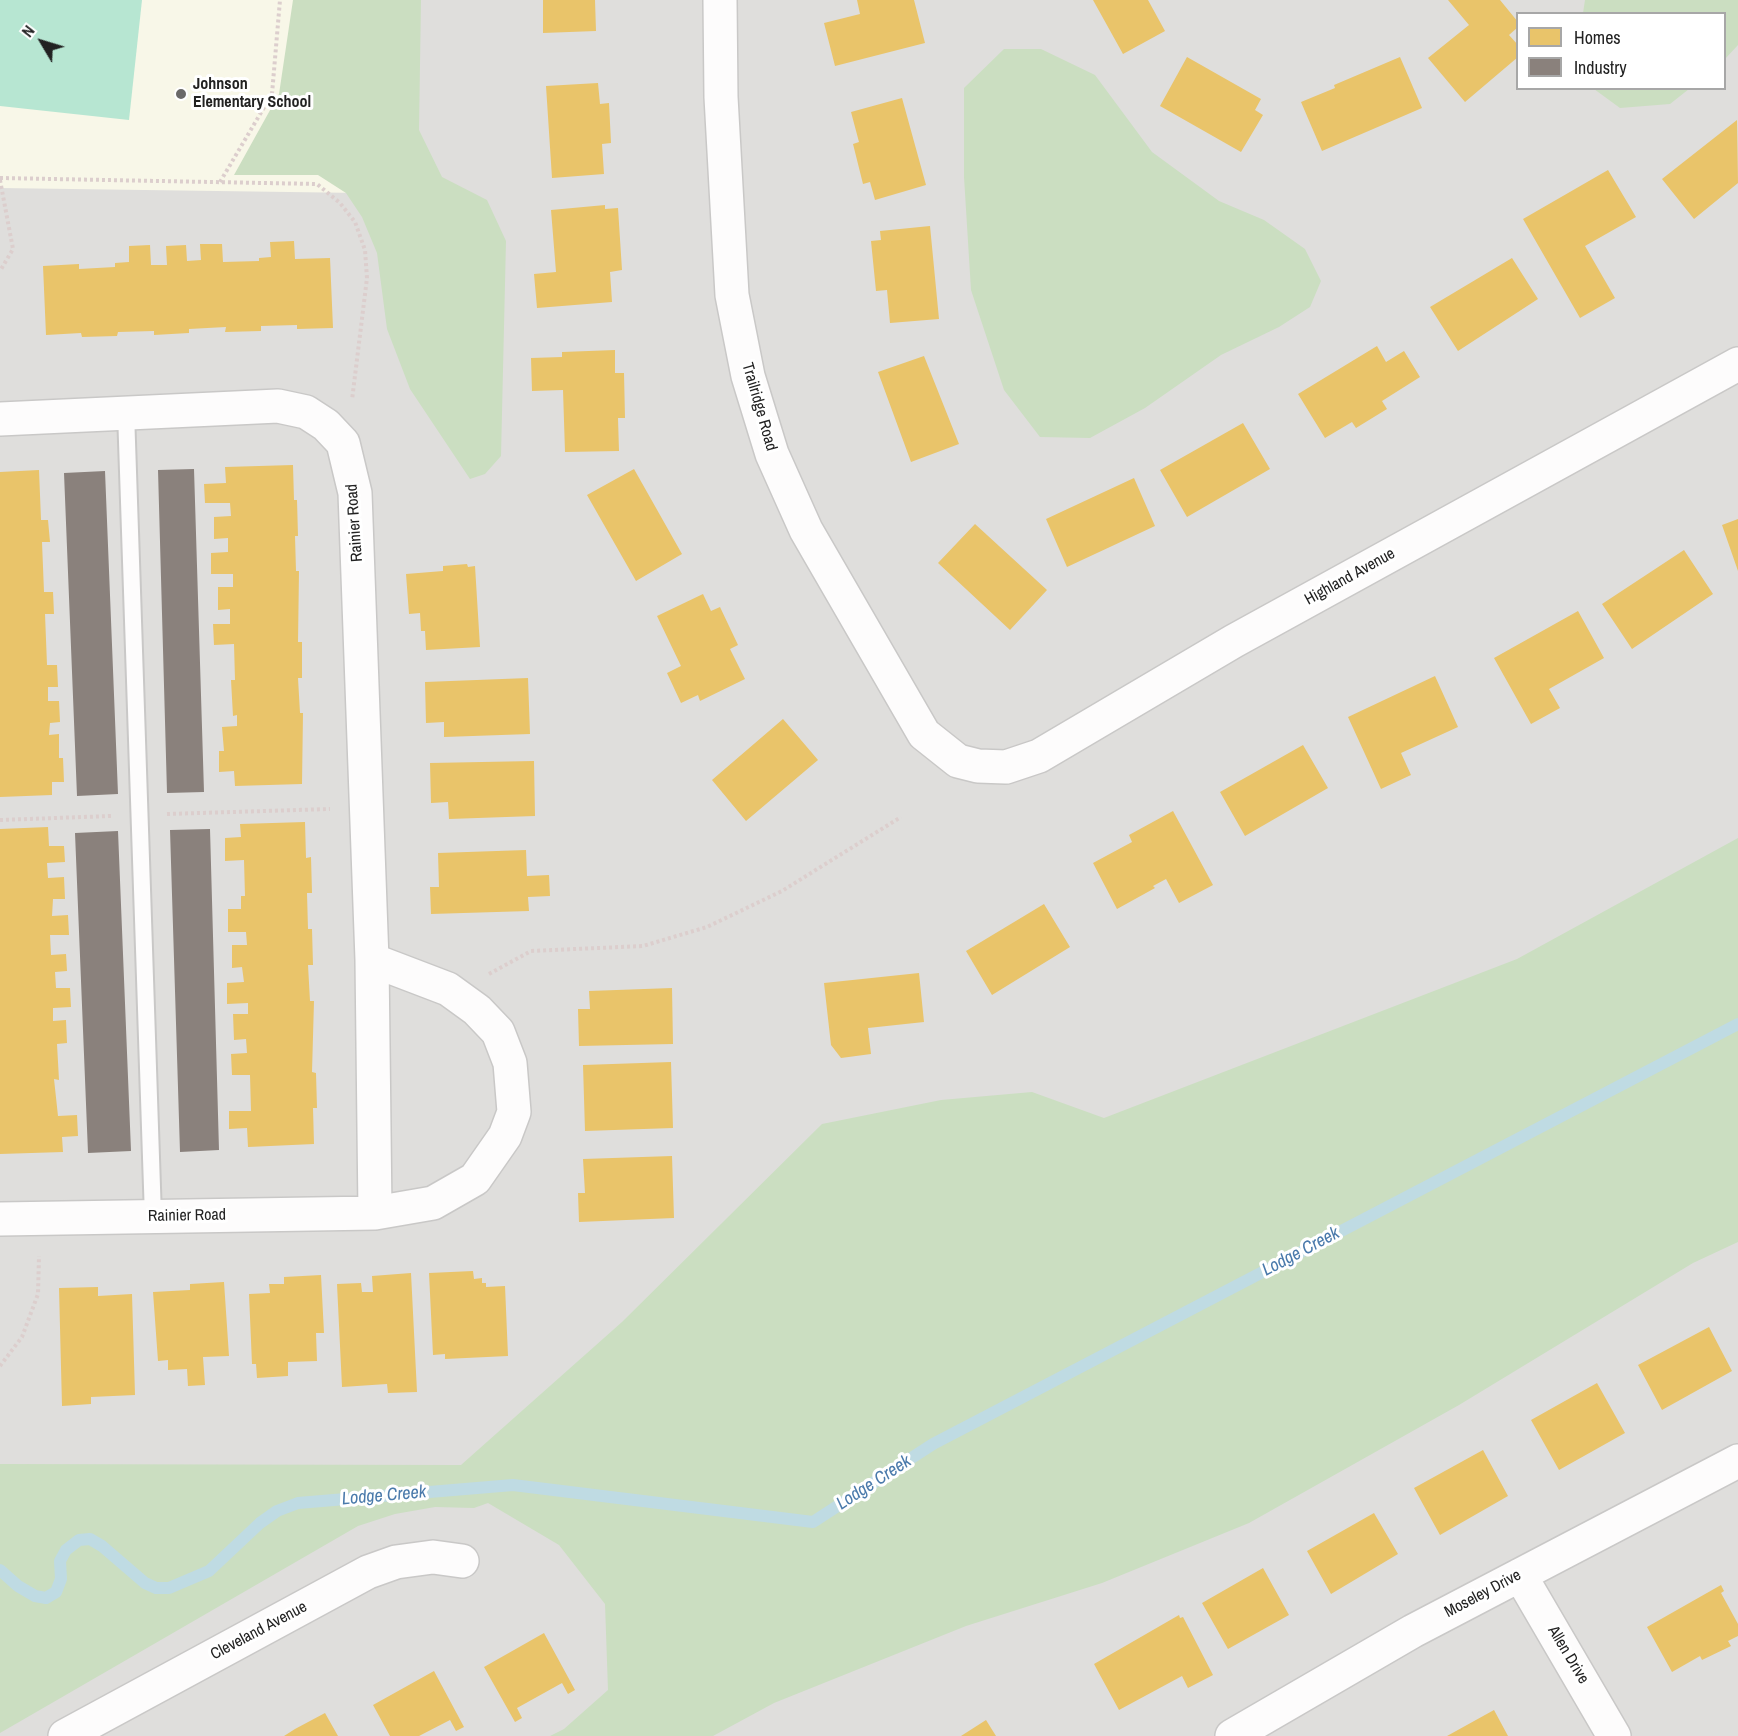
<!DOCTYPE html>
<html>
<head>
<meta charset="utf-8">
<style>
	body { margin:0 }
	#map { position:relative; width:1738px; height:1736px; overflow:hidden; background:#f0eeeb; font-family:"Archivo Narrow",sans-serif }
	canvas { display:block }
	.legend { position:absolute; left:1516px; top:12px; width:210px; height:78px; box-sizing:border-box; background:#fff; border:2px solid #a7a7a7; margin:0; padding:8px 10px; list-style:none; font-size:18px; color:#222 }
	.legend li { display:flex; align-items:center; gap:12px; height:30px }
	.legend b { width:30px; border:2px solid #a7a7a7 }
	.north { position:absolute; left:12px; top:12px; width:60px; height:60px; -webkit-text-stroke:4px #fff; paint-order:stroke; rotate:308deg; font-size:16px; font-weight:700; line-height:24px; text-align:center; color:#222 }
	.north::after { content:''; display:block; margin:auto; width:21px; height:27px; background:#222; clip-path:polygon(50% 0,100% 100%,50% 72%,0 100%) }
</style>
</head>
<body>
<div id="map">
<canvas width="1738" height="1736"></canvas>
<ul class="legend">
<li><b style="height:16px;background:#e9c46a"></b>Homes</li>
<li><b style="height:16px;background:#8a817c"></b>Industry</li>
</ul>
<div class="north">N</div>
</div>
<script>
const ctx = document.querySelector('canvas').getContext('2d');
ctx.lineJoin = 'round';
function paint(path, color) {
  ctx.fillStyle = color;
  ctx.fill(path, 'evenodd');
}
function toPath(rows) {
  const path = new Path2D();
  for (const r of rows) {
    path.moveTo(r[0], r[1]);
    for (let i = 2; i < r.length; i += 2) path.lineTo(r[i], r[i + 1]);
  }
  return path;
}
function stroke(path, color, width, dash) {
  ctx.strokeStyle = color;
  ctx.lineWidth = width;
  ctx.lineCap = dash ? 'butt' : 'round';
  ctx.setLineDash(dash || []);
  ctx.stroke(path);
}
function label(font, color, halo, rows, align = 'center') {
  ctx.font = font + ' "Archivo Narrow",sans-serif';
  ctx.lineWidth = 6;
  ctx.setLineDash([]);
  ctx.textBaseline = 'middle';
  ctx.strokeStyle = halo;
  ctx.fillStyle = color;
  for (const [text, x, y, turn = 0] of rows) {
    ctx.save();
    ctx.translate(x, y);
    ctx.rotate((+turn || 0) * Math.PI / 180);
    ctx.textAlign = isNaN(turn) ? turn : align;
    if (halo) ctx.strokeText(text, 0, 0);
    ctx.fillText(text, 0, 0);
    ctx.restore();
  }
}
paint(toPath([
	[0,0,1738,0,1738,1736,0,1736],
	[1518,14,1724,14,1724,88,1518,88]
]), '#dfdedc');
paint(toPath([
	[0,0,363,0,361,193,0,188]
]), '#f8f7e8');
paint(toPath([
	[293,0,421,0,419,130,442,177,487,200,506,241,501,456,485,474,470,479,410,389,387,329,377,253,362,217,346,193,318,175,234,175,279,94],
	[1585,0,1738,0,1738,45,1725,59,1724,14,1583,13],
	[1004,49,1041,49,1095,75,1152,152,1219,201,1264,220,1305,249,1321,281,1310,307,1279,327,1221,355,1145,408,1090,438,1040,437,1004,390,971,290,964,177,964,88],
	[1594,89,1689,89,1670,104,1620,108],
	[1738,838,1738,1242,1693,1263,1459,1405,1249,1523,1102,1583,966,1626,774,1703,713,1736,550,1736,564,1729,608,1690,605,1604,559,1545,488,1503,474,1508,435,1507,395,1514,358,1526,0,1733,0,1464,461,1465,622,1322,822,1124,941,1100,1032,1092,1104,1118,1517,959]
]), '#cbdec1');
paint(toPath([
	[0,0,142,0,129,120,0,106]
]), '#b7e6d2');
paint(toPath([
	[543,0,595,0,596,31,543,33],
	[857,0,914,0,925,43,835,66,824,23,860,14],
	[1093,0,1148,0,1165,31,1123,54],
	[1448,0,1500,0,1518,22,1518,27,1509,35,1518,45,1518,57,1465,102,1428,58,1469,25],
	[1187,57,1261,99,1255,110,1263,115,1241,152,1160,106],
	[1400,57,1422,108,1322,151,1301,102,1335,88,1334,85],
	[598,83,600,104,609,103,611,143,602,144,604,174,552,178,546,86],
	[902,98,926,185,875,200,870,182,863,184,853,144,859,142,851,112],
	[1737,120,1738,183,1694,219,1662,179],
	[1608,170,1636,217,1585,246,1615,298,1580,318,1523,219],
	[605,205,605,209,618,208,622,270,610,272,612,302,537,308,534,274,556,272,551,210],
	[930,226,939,319,890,323,887,290,876,291,871,241,881,240,880,231],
	[294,241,295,259,330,258,333,328,297,329,297,325,261,326,261,331,225,332,226,327,189,329,189,333,154,335,154,331,118,332,117,336,82,337,81,333,46,335,43,266,79,264,79,269,115,267,115,263,129,262,129,246,150,245,151,265,167,265,166,246,186,245,187,261,201,260,200,244,222,244,223,262,259,261,259,258,271,257,270,242],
	[1512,258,1538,299,1458,351,1430,307],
	[1377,346,1386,362,1404,351,1420,377,1382,401,1387,409,1356,428,1352,422,1325,438,1298,394],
	[615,350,615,373,624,373,625,418,618,418,619,451,565,452,563,390,532,391,531,358,562,357,562,352],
	[924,356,959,444,911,462,878,372],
	[1243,423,1270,469,1187,517,1160,470],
	[293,465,294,500,297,500,298,536,295,536,296,571,299,571,298,642,302,642,302,678,298,678,300,713,303,713,302,784,235,786,234,771,219,772,219,751,224,751,222,727,237,726,237,715,233,716,231,680,235,680,234,644,214,645,213,624,230,624,230,609,218,610,218,587,233,587,233,574,211,574,211,553,228,552,228,538,214,539,214,517,231,516,230,503,205,503,204,484,226,483,225,467],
	[634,469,682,554,636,581,587,495],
	[39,470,41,520,48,520,50,542,42,542,44,592,53,592,54,614,45,614,47,665,57,665,58,687,48,687,48,701,59,701,60,722,50,723,49,735,59,734,59,758,63,758,64,782,52,782,52,795,0,797,0,472],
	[1134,478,1155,526,1067,567,1046,519],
	[1738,519,1738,571,1722,525],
	[975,524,1047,590,1010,630,938,563],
	[1684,550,1713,594,1632,649,1602,604],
	[467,564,468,567,475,566,480,647,426,650,425,631,421,631,420,613,409,614,406,574,443,571,443,566],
	[703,594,711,611,720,607,738,645,730,649,745,679,700,701,698,695,681,703,667,673,681,666,657,616],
	[1578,611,1604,658,1549,689,1560,708,1531,724,1494,658],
	[1435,676,1458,727,1401,753,1411,775,1381,789,1348,717],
	[528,678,530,734,444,737,444,722,426,723,425,682],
	[783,719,818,760,746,821,712,780],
	[1303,745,1328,788,1245,836,1220,792],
	[534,761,535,816,449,819,448,802,431,803,430,763],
	[1173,811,1213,885,1179,903,1166,879,1153,886,1155,888,1117,909,1093,863,1132,842,1129,835],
	[305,822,306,858,311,857,312,893,307,893,308,929,312,929,313,965,308,965,310,1001,314,1001,312,1072,316,1073,317,1108,313,1108,314,1144,248,1147,247,1128,229,1129,229,1111,251,1111,250,1075,232,1075,231,1054,247,1053,246,1039,234,1040,233,1014,248,1014,248,1003,227,1004,227,983,244,982,242,967,232,968,232,945,247,945,246,932,228,932,228,909,241,909,241,896,245,896,244,860,225,861,225,838,241,837,240,824],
	[48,827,49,846,64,846,65,862,47,863,48,878,64,877,65,899,53,899,52,916,68,915,69,935,50,935,51,955,66,954,67,971,55,972,56,988,70,988,71,1007,53,1008,53,1021,66,1020,67,1043,57,1044,59,1080,54,1079,58,1116,77,1115,78,1136,62,1137,63,1152,0,1154,0,829],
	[526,850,527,876,549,875,550,896,528,897,529,911,431,914,430,887,439,887,438,853],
	[1044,904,1070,947,992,995,966,951],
	[919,973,924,1022,868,1028,871,1054,841,1058,831,1045,824,983],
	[672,988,673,1044,579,1046,578,1009,590,1009,589,991],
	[671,1062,673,1128,585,1131,583,1065],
	[672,1156,674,1218,579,1222,578,1193,585,1193,583,1159],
	[473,1271,474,1279,482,1278,482,1283,486,1283,486,1287,505,1286,508,1356,445,1359,445,1354,433,1355,429,1273],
	[411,1273,417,1392,388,1393,387,1384,342,1387,337,1284,361,1283,362,1292,373,1292,372,1276],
	[321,1275,324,1333,316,1333,317,1361,288,1362,288,1376,257,1378,256,1364,252,1364,249,1294,270,1293,269,1284,284,1284,284,1277],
	[224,1282,229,1356,203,1357,205,1385,188,1386,187,1369,168,1370,168,1360,158,1361,153,1292,190,1290,190,1284],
	[98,1287,98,1296,132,1294,135,1395,91,1397,91,1404,62,1406,59,1288],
	[1709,1327,1732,1371,1662,1410,1638,1365],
	[1597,1383,1625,1433,1559,1470,1531,1420],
	[1483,1450,1508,1496,1440,1535,1414,1488],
	[1374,1513,1398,1554,1331,1594,1307,1551],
	[1263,1568,1289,1615,1228,1649,1202,1603],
	[1721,1585,1724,1591,1721,1593,1738,1624,1738,1636,1728,1641,1731,1646,1702,1660,1700,1656,1672,1672,1647,1627],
	[1179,1615,1180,1618,1183,1617,1213,1675,1188,1688,1182,1676,1119,1710,1094,1664],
	[544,1633,575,1690,568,1694,562,1683,517,1708,522,1718,515,1722,484,1667],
	[434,1671,464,1727,456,1731,450,1720,419,1736,390,1736,373,1705],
	[1494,1710,1508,1736,1447,1736],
	[325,1713,338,1736,284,1736,295,1729],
	[986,1720,996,1736,961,1736]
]), '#e9c46a');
paint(toPath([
	[194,469,204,792,167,793,158,470],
	[105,471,118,794,77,796,64,473],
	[210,829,219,1150,180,1152,170,830],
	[118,831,131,1151,88,1153,75,833]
]), '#8a817c');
stroke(toPath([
	[0,1570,18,1586,35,1596,46,1598,56,1592,61,1579,60,1561,66,1550,79,1540,90,1539,102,1546,145,1583,156,1588,169,1588,209,1571,260,1523,277,1511,298,1503,513,1485,813,1522,933,1444,1738,1024]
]), '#bfdbe3', 12);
const service = toPath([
	[126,412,153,1217]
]);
const minor = toPath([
	[720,0,721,97,732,295,748,376,772,454,806,530,924,734,958,761,978,766,1006,767,1039,756,1234,641,1738,364],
	[0,419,278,406,306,412,326,425,343,443,355,493,372,960,375,1213],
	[0,1219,375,1213,433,1203,475,1179,505,1136,514,1112,510,1063,498,1032,477,1010,448,989,372,960],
	[1520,1575,1614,1736],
	[65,1736,368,1572,396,1562,433,1557,462,1561],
	[1232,1736,1413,1631,1738,1461]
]);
stroke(service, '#c9c8c7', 20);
stroke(minor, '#c9c8c7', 36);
stroke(toPath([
	[0,178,317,184,340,203,355,222,365,250,367,278,352,400],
	[0,180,13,249,0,271],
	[220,182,272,94,280,0],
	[167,814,330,809],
	[0,820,111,816],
	[489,974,531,951,643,946,707,927,782,891,901,817],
	[0,1366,22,1337,38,1294,39,1256]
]), '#dccecd', 4, [3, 3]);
stroke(service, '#fdfcfc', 16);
stroke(minor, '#fdfcfc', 33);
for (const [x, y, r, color] of [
	[181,94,6,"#6a6968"]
]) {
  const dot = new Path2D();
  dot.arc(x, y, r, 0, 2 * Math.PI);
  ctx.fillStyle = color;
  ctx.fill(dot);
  stroke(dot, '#fff', 2);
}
label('bold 16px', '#222', '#fff', [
	["Johnson",193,85],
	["Elementary School",193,103]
], 'left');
label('16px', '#222', '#fff', [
	["Trailridge Road",759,407,74],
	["Rainier Road",355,523,-94],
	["Highland Avenue",1350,577,-29],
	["Rainier Road",187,1216,-1],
	["Moseley Drive",1483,1594,-28],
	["Cleveland Avenue",259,1631,-28],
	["Allen Drive",1568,1655,59]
]);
label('italic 18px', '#4a7aab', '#fff', [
	["Lodge Creek",1301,1252,-28],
	["Lodge Creek",874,1483,-33],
	["Lodge Creek",384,1496,-5]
]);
</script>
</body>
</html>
